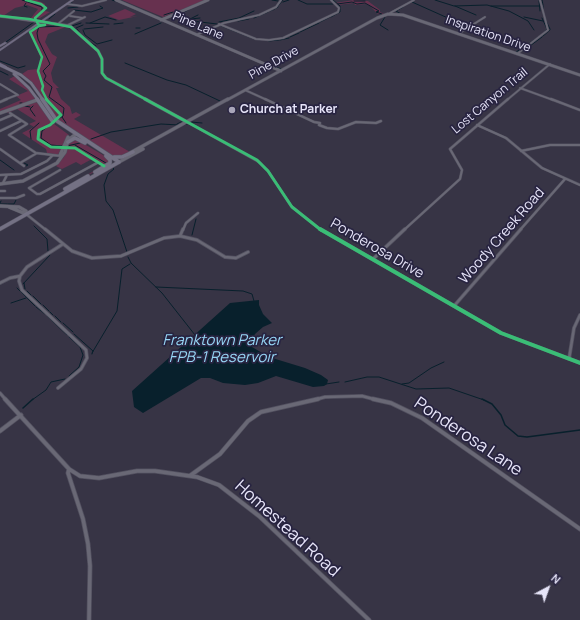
<!DOCTYPE html>
<html>
<head>
<meta charset="utf-8">
<style>
	body { margin:0 }
	#map { position:relative; width:580px; height:620px; overflow:hidden; background:#373445; font-family:Manrope,sans-serif }
	canvas { display:block }
	.north { position:absolute; left:528px; top:568px; width:40px; height:40px; -webkit-text-stroke:3px #282441; paint-order:stroke; rotate:41deg; font-size:11px; font-weight:700; line-height:16px; text-align:center; color:#e6e4f8 }
	.north::after { content:''; display:block; margin:auto; width:14px; height:18px; background:#e6e4f8; clip-path:polygon(50% 0,100% 100%,50% 72%,0 100%) }
</style>
</head>
<body>
<div id="map">
<canvas width="580" height="620"></canvas>
<div class="north">N</div>
</div>
<script>
const ctx = document.querySelector('canvas').getContext('2d');
ctx.lineJoin = 'round';
function paint(path, color) {
  ctx.fillStyle = color;
  ctx.fill(path, 'evenodd');
}
function toPath(rows) {
  const path = new Path2D();
  for (const r of rows) {
    path.moveTo(r[0], r[1]);
    for (let i = 2; i < r.length; i += 2) path.lineTo(r[i], r[i + 1]);
  }
  return path;
}
function stroke(path, color, width, dash) {
  ctx.strokeStyle = color;
  ctx.lineWidth = width;
  ctx.lineCap = dash ? 'butt' : 'round';
  ctx.setLineDash(dash || []);
  ctx.stroke(path);
}
function label(font, color, halo, rows, align = 'center') {
  ctx.font = font + ' Manrope,sans-serif';
  ctx.lineWidth = 3.5;
  ctx.setLineDash([]);
  ctx.textBaseline = 'middle';
  ctx.strokeStyle = halo;
  ctx.fillStyle = color;
  for (const [text, x, y, turn = 0] of rows) {
    ctx.save();
    ctx.translate(x, y);
    ctx.rotate((+turn || 0) * Math.PI / 180);
    ctx.textAlign = isNaN(turn) ? turn : align;
    if (halo) ctx.strokeText(text, 0, 0);
    ctx.fillText(text, 0, 0);
    ctx.restore();
  }
}
paint(toPath([
	[0,0,37,0,45,4,45,11,50,12,40,18,31,18,38,9,27,5,15,8,3,16,0,15],
	[122,0,206,0,163,17],
	[354,0,368,1,380,10,380,12,384,14,378,14,370,6,366,4,355,5,354,3,337,5,335,3],
	[125,9,136,14,130,17,138,16,119,20,108,16],
	[42,23,48,26,52,27,57,24,68,26,48,34,45,42,52,54,57,57,51,73,53,82,59,88,56,88,61,99,70,107,72,114,76,112,81,115,74,119,130,152,124,156,113,156,59,122,33,83,22,74,28,70,38,69,42,61,30,32],
	[15,76,31,91,35,99,0,112,0,109,21,100,16,96,28,91,9,79],
	[36,102,38,103,50,121,69,135,64,142,58,155,47,153,46,149,22,133,34,127,29,124,36,121,17,109,8,113,5,111],
	[76,139,108,158,109,162,101,168,69,186,67,186,103,166,92,159,81,165,76,162,62,169,56,166,64,157,69,141]
]), '#67314f');
paint(toPath([
	[259,300,259,305,263,314,272,323,263,327,255,334,251,342,252,347,269,357,305,368,321,375,328,380,327,384,324,386,313,387,276,376,258,383,245,385,223,383,210,378,201,378,143,413,134,407,132,391,230,303]
]), '#08202c');
stroke(toPath([
	[22,0,42,7,42,11,34,18],
	[112,0,118,2],
	[272,0,278,1],
	[298,0,307,4,333,4],
	[333,0,340,6],
	[435,0,454,6,487,5,509,11,528,21,534,30],
	[542,0,543,5],
	[354,1,365,1],
	[539,1,540,11],
	[283,2,289,0],
	[412,2,468,27],
	[26,3,24,6,27,7],
	[70,3,72,3],
	[337,4,352,2,357,4,365,3,379,11,376,12,382,14],
	[278,6,283,0],
	[455,6,476,15],
	[491,6,540,6],
	[543,6,543,9],
	[68,8,78,7],
	[74,10,91,12,103,8,100,6],
	[273,10,278,7],
	[270,11,272,10],
	[401,14,396,11,403,7],
	[164,15,173,12],
	[178,15,188,10],
	[331,17,340,12,340,7],
	[385,17,380,25,388,30],
	[524,17,543,21],
	[254,18,268,12],
	[542,18,547,29,542,34],
	[49,19,55,14],
	[190,19,198,15],
	[191,19,200,18],
	[192,21,217,24],
	[238,21,249,19],
	[546,21,550,29],
	[219,22,239,18,254,11],
	[320,22,330,17],
	[86,23,109,24],
	[90,23,105,17,116,20],
	[114,24,123,23],
	[219,25,254,39],
	[39,26,37,33,38,39,50,64,43,71,46,76,44,80,52,87,49,97,64,108,63,116,60,118],
	[40,26,43,24],
	[72,26,81,23],
	[39,27,65,26],
	[76,28,83,25],
	[136,28,140,28],
	[77,29,80,33],
	[84,29,103,27],
	[83,30,85,35,97,44,112,40],
	[300,32,319,23],
	[135,34,161,23],
	[543,36,550,30],
	[290,37,299,33],
	[280,40,289,38],
	[88,41,96,46],
	[269,41,279,40],
	[6,42,34,22],
	[524,47,538,37],
	[523,51,542,37],
	[516,52,524,47],
	[0,61,18,68,25,66],
	[125,63,167,80,186,85,220,101],
	[275,67,282,69],
	[0,71,8,75],
	[20,103,22,103],
	[25,106,30,107],
	[33,106,30,109,35,116],
	[62,117,66,123],
	[191,122,202,123],
	[177,124,183,121],
	[50,125,42,131,41,138,51,145,62,146],
	[183,125,187,124],
	[31,139,30,131,39,123],
	[91,139,111,132,161,124,179,125],
	[75,145,106,163],
	[67,146,80,143],
	[0,160,14,170],
	[24,163,28,165,26,166],
	[113,168,114,169,108,174,104,185,106,201,113,210,127,252],
	[0,203,1,201],
	[0,204,7,204],
	[8,204,14,204,16,200],
	[34,226,47,239,48,251],
	[192,235,196,219],
	[128,257,131,263,162,293,195,335],
	[24,283,25,289],
	[23,284,50,255],
	[156,287,243,291,252,294,254,301],
	[17,288,35,306],
	[27,291,31,295],
	[33,296,41,304],
	[11,303,26,298],
	[43,305,49,311],
	[36,307,45,314],
	[50,312,53,315],
	[47,316,67,335],
	[55,316,61,322],
	[63,323,73,332],
	[74,334,93,351,92,354],
	[69,337,80,347,83,355,79,367,69,376],
	[92,353,117,311,122,269,130,264],
	[345,382,367,377,379,377,416,389,449,388,484,400],
	[326,384,339,382],
	[402,384,409,383,431,368,444,362],
	[32,400,46,390,51,382,65,379]
]), '#08202c', 1);
stroke(toPath([
	[482,399,492,404,501,415,505,425,518,436,527,437,580,430],
	[23,408,33,399]
]), '#08202c', 1.5);
const streetFar3 = toPath([
	[67,4,82,6,106,0],
	[390,13,414,0],
	[70,16,83,18],
	[59,23,74,11],
	[219,24,256,39,269,40,283,38,338,12,339,8,331,0],
	[68,25,85,17],
	[458,34,485,17],
	[196,35,224,23,259,15,276,7,281,0],
	[517,54,548,30,540,0],
	[0,84,18,95],
	[520,88,553,100],
	[245,90,267,100],
	[4,100,17,95],
	[507,100,550,64]
]);
const streetFar2 = toPath([
	[265,99,314,122,320,123,319,125,327,128,338,129,356,122,376,123,381,121],
	[551,99,580,110],
	[0,102,7,99],
	[10,113,27,124,9,135,36,153,61,156],
	[0,120,12,115],
	[187,122,259,162,268,171,291,206,321,230],
	[477,125,506,138,542,168,580,185],
	[0,131,21,121],
	[0,149,24,166],
	[521,151,550,145,580,145],
	[20,163,37,153],
	[60,170,29,188,37,194,40,194,97,163],
	[0,175,21,174,47,161,52,156],
	[3,183,7,175],
	[0,191,5,191],
	[0,198,16,198,24,195],
	[26,214,46,230],
	[183,230,186,223,198,213],
	[404,230,460,179,462,170,450,149,508,99],
	[520,230,565,179]
]);
const streetFar1 = toPath([
	[45,229,72,251,92,258,121,256,164,238,180,236,197,240,225,257,236,258,248,252],
	[320,229,501,333,580,363],
	[180,236,183,229],
	[373,259,405,229],
	[0,283,10,278,20,276],
	[454,306,521,229],
	[569,359,574,328,580,315],
	[58,388,81,369,87,358,86,350,22,290,19,281,20,276,27,267,63,244],
	[0,393,6,400],
	[314,400,325,397,362,396,377,400]
]);
const street = toPath([
	[5,399,69,469,80,476,99,478,137,471,155,471,197,477,219,485,259,516,369,620],
	[373,399,391,403,422,418,580,529],
	[0,431,21,415],
	[69,469,68,473,83,519,88,544,90,566,89,620],
	[191,475,220,454,248,421,261,412,318,399]
]);
const secondaryFar1 = toPath([
	[116,0,281,71],
	[0,16,70,26,98,51,102,59,102,73,106,78,147,100],
	[161,20,208,0],
	[227,100,377,18,388,14,403,15,580,75]
]);
const secondary = toPath([
	[145,99,187,122],
	[0,113,37,100],
	[130,153,228,99],
	[62,156,60,155,68,137],
	[119,162,143,149],
	[0,184,23,181,57,163,65,152,68,140,76,134],
	[0,206,19,207,26,211,26,214,9,207]
]);
const primaryFar1 = toPath([
	[0,65,21,75,31,83,43,100],
	[14,74,29,88,38,100]
]);
const primary = toPath([
	[37,99,53,122],
	[42,99,57,121,119,162],
	[68,142,75,138,85,143],
	[114,157,122,157,133,152],
	[95,172,110,163,110,160,106,156],
	[65,189,88,176],
	[0,229,119,162]
]);
const highway = toPath([
	[71,0,74,0,0,51,0,49,71,0],
	[5,42,7,43,0,47,0,45,5,42],
	[0,63,6,66,7,67,4,68,0,65,0,63]
]);
stroke(streetFar3, '#535160', 2.5);
stroke(streetFar2, '#535160', 3);
stroke(streetFar1, '#535160', 4);
stroke(street, '#535160', 5);
stroke(secondaryFar1, '#535160', 3.5);
stroke(secondary, '#535160', 4);
stroke(primaryFar1, '#535160', 3.5);
stroke(primary, '#535160', 4.5);
stroke(highway, '#535160', 1);
stroke(streetFar3, '#696875', 1.5);
stroke(streetFar2, '#696875', 2);
stroke(streetFar1, '#696875', 2.5);
stroke(street, '#696875', 3.5);
stroke(secondaryFar1, '#696875', 2.5);
stroke(secondary, '#696875', 3);
stroke(primaryFar1, '#747184', 2.5);
stroke(primary, '#747184', 3.5);
paint(highway, '#716c83');
stroke(toPath([
	[26,0,41,4,46,8,35,18,39,26],
	[0,16,29,19,71,27,98,51,102,59,102,73,106,78,147,100],
	[40,25,45,25,39,26,40,25],
	[39,26,30,32,42,57,38,71,43,86,42,90,47,100]
]), '#3abd76', 2.5);
stroke(toPath([
	[46,99,61,115,50,125,39,130,38,139,51,147,75,148,104,166],
	[145,99,257,160,268,171,292,207,321,230]
]), '#3abd76', 3);
stroke(toPath([
	[320,229,501,333,580,363]
]), '#3abd76', 4);
for (const [x, y, r, color] of [
	[232,110,4,"#a9a6b9"]
]) {
  const dot = new Path2D();
  dot.arc(x, y, r, 0, 2 * Math.PI);
  ctx.fillStyle = color;
  ctx.fill(dot);
  stroke(dot, '#282441', 1.5);
}
label('12px', '#e6e4f8', '#282441', [
	["Pine Lane",198,26,23],
	["Inspiration Drive",488,34,19],
	["Pine Drive",274,63,-29],
	["Lost Canyon Trail",490,101,-40]
]);
label('bold 12px', '#e6e4f8', '#282441', [
	["Church at Parker",240,110]
], 'left');
label('14px', '#e6e4f8', '#282441', [
	["Woody Creek Road",502,236,-49],
	["Ponderosa Drive",377,249,30]
]);
label('italic 15px', '#96d6f5', '#282441', [
	["Franktown Parker",222,341],
	["FPB-1 Reservoir",222,358]
]);
label('17px', '#e6e4f8', '#282441', [
	["Ponderosa Lane",468,437,34],
	["Homestead Road",287,529,42]
]);
</script>
</body>
</html>
